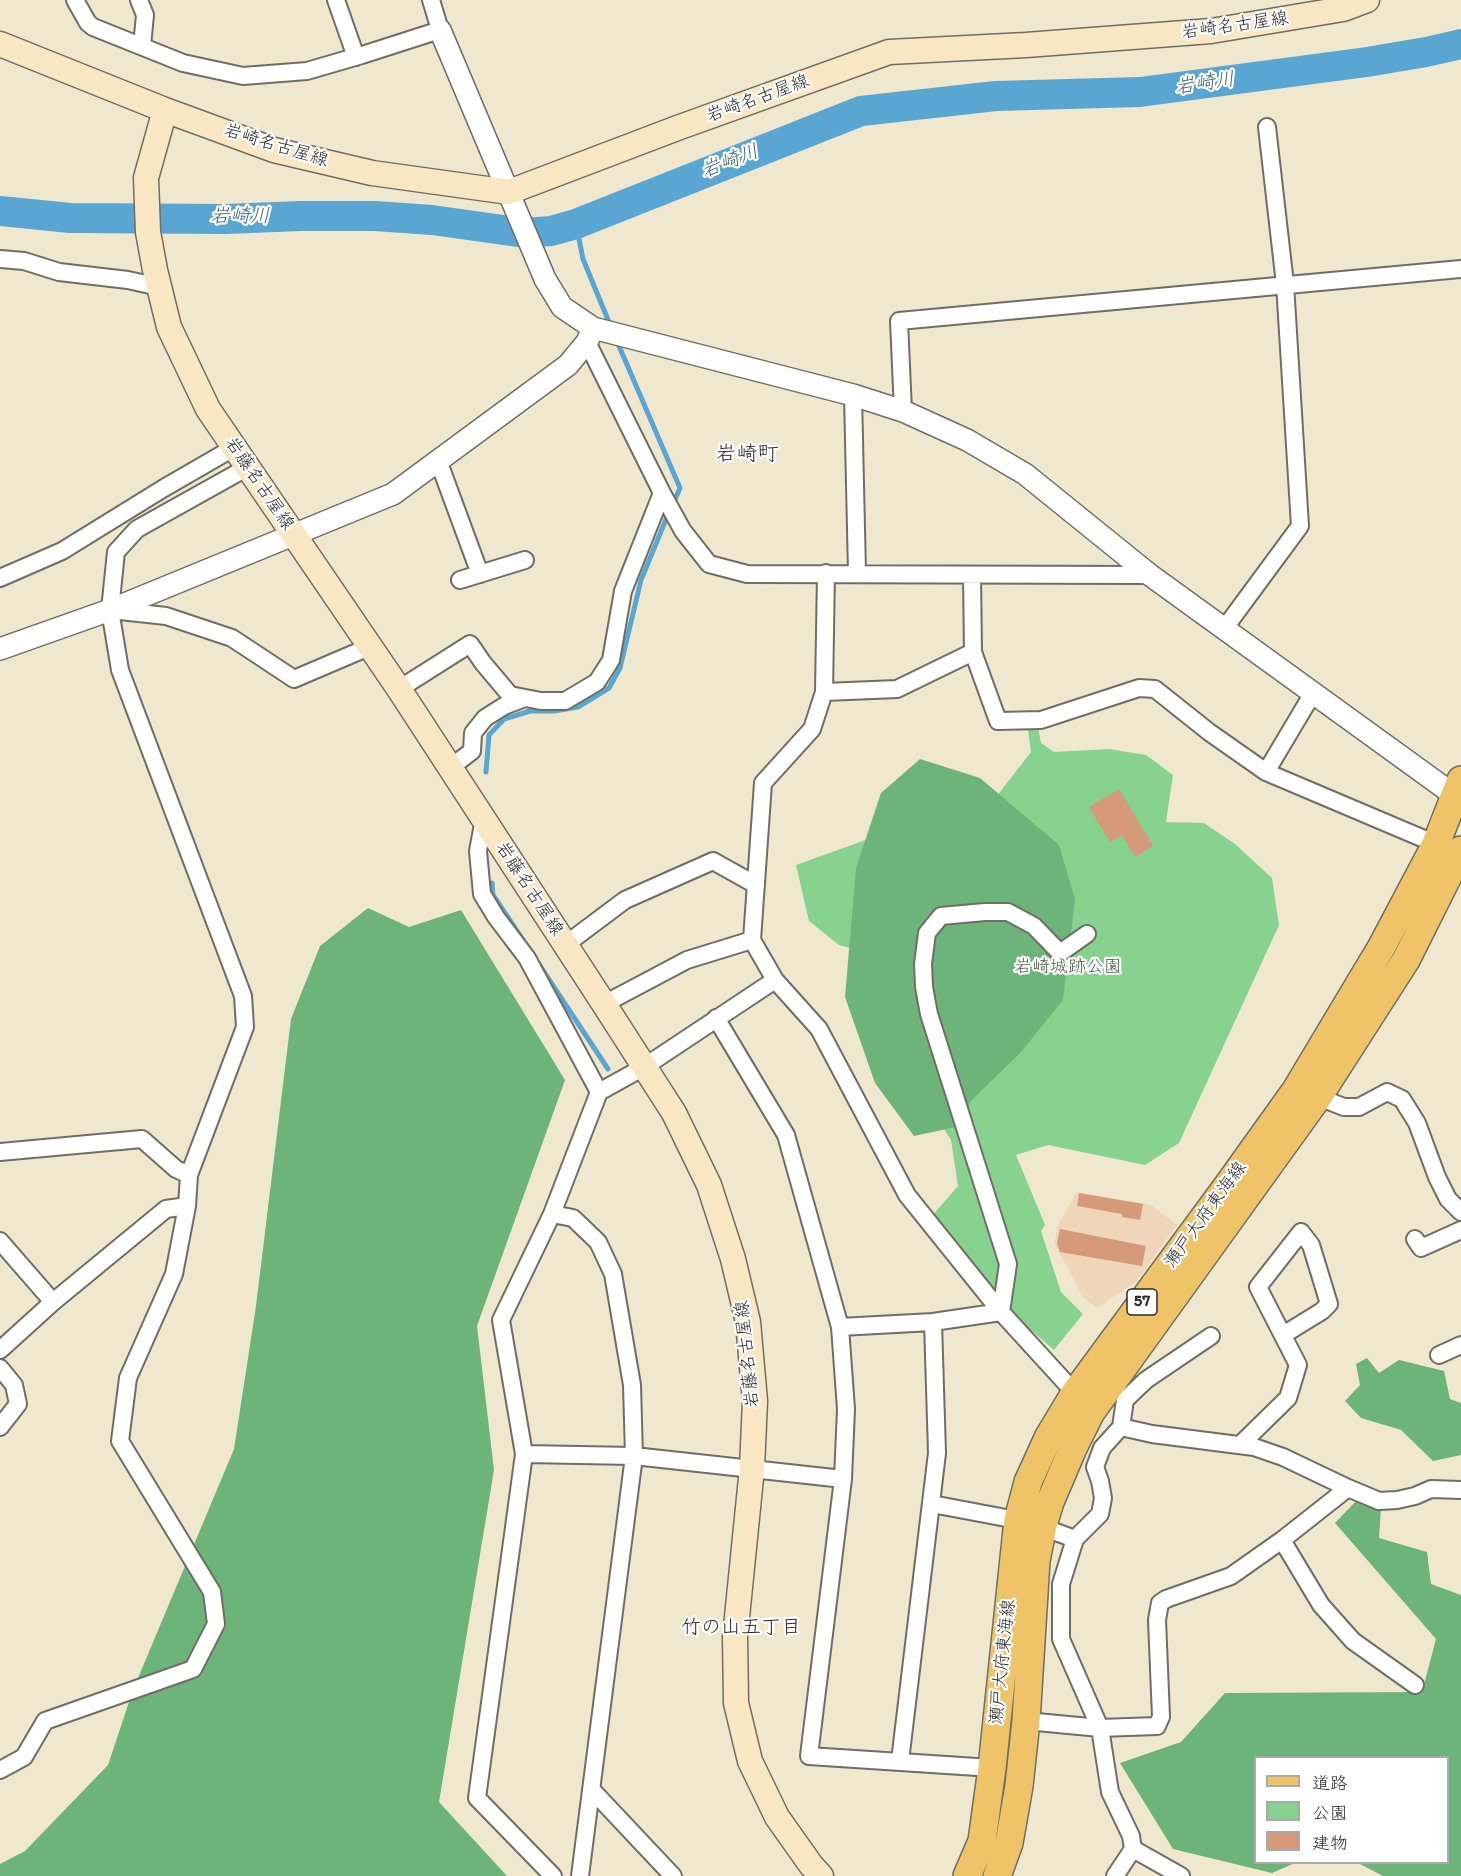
<!DOCTYPE html>
<html>
<head>
<meta charset="utf-8">
<style>
	body { margin:0 }
	#map { position:relative; width:1461px; height:1876px; overflow:hidden; background:#efe8cf; font-family:Itim,"Klee One",sans-serif }
	canvas { display:block }
	.legend { position:absolute; left:1254px; top:1756px; width:195px; height:108px; box-sizing:border-box; background:#fff; border:2px solid #aaa; margin:0; padding:8px 10px; list-style:none; font-size:18px; color:#2b2b2b }
	.legend li { display:flex; align-items:center; gap:12px; height:30px }
	.legend b { width:30px; border:2px solid #aaa }
</style>
</head>
<body>
<div id="map">
<canvas width="1461" height="1876"></canvas>
<ul class="legend">
<li><b style="height:8px;background:#efc469"></b>道路</li>
<li><b style="height:16px;background:#87d28f"></b>公園</li>
<li><b style="height:16px;background:#d69979"></b>建物</li>
</ul>
</div>
<script>
const ctx = document.querySelector('canvas').getContext('2d');
ctx.lineJoin = 'round';
function paint(path, color) {
  ctx.fillStyle = color;
  ctx.fill(path, 'evenodd');
}
function toPath(rows) {
  const path = new Path2D();
  for (const r of rows) {
    path.moveTo(r[0], r[1]);
    for (let i = 2; i < r.length; i += 2) path.lineTo(r[i], r[i + 1]);
  }
  return path;
}
function stroke(path, color, width, dash) {
  ctx.strokeStyle = color;
  ctx.lineWidth = width;
  ctx.lineCap = dash ? 'butt' : 'round';
  ctx.setLineDash(dash || []);
  ctx.stroke(path);
}
function label(font, color, halo, rows, align = 'center') {
  ctx.font = font + ' Itim,"Klee One",sans-serif';
  ctx.lineWidth = 4.5;
  ctx.setLineDash([]);
  ctx.textBaseline = 'middle';
  ctx.strokeStyle = halo;
  ctx.fillStyle = color;
  for (const [text, x, y, turn = 0] of rows) {
    ctx.save();
    ctx.translate(x, y);
    ctx.rotate((+turn || 0) * Math.PI / 180);
    ctx.textAlign = isNaN(turn) ? turn : align;
    if (halo) ctx.strokeText(text, 0, 0);
    ctx.fillText(text, 0, 0);
    ctx.restore();
  }
}
paint(toPath([
	[1077,1192,1151,1205,1177,1225,1136,1282,1097,1308,1083,1297,1054,1243,1058,1225]
]), '#efd6bb');
paint(toPath([
	[1036,716,1041,743,1054,752,1109,749,1146,755,1173,775,1166,822,1204,823,1235,844,1272,878,1279,925,1179,1143,1145,1165,1048,1145,1016,1155,1045,1225,1041,1231,1061,1292,1083,1314,1054,1350,1001,1304,931,1217,958,1186,951,1140,922,1095,861,951,839,945,809,921,796,865,874,837,989,806,1031,752,1027,723]
]), '#87d28f');
paint(toPath([
	[920,759,980,778,1059,845,1075,899,1063,1000,1021,1052,971,1101,956,1127,914,1136,875,1083,845,997,856,868,881,793],
	[368,908,409,927,461,910,565,1080,477,1326,494,1470,439,1802,507,1876,0,1876,0,1864,25,1851,108,1765,133,1690,234,1449,256,1306,291,1019,320,946],
	[1367,1358,1379,1373,1399,1360,1444,1371,1450,1399,1461,1403,1461,1455,1433,1461,1401,1430,1361,1418,1345,1401,1360,1385,1356,1364],
	[1357,1500,1381,1508,1379,1538,1427,1552,1431,1584,1461,1595,1461,1876,1383,1876,1358,1863,1448,1862,1448,1758,1256,1758,1256,1862,1295,1863,1272,1873,1173,1849,1120,1763,1181,1742,1225,1693,1422,1692,1436,1639,1335,1523]
]), '#6db47a');
stroke(toPath([
	[576,224,583,259,611,327],
	[616,339,680,488,673,504],
	[486,772,489,735,504,719,530,711,554,711,578,707,609,688,620,668,641,580,669,512],
	[492,883,493,895,523,940],
	[538,963,608,1069]
]), '#58a6d1', 5);
stroke(toPath([
	[0,211,70,218,226,219,301,216,375,216,432,220,525,233,551,231,576,224,861,111,996,96,1140,92,1367,62,1426,52,1461,44]
]), '#58a6d1', 30);
paint(toPath([
	[1119,789,1153,846,1135,857,1122,835,1110,842,1089,807],
	[1079,1193,1143,1204,1140,1220,1122,1217,1122,1214,1077,1206],
	[1060,1229,1146,1246,1142,1266,1060,1252,1057,1243]
]), '#d69979');
const minor = toPath([
	[75,0,88,23,93,27,183,63,243,76,307,71,362,55,440,30,431,0],
	[139,0,145,15,142,46],
	[336,0,356,57],
	[0,259,24,261,59,272,128,280,159,287],
	[587,342,662,493,683,531,709,564,747,574,1150,575],
	[853,395,857,573],
	[903,411,899,321,1461,269],
	[438,460,480,574],
	[826,573,824,692,812,729,763,783,752,940,775,980,819,1029,907,1195,1001,1312,1075,1393],
	[972,575,973,652,998,721,1041,720,1139,688,1155,689,1209,732,1266,772,1436,844],
	[0,578,62,551,164,488,235,447],
	[460,580,525,560],
	[111,610,166,616,232,638,294,679,369,647],
	[1224,629,1300,526,1285,284,1267,127],
	[399,689,470,644,483,663,510,695,541,701,565,701,597,682,611,660,623,591,662,493],
	[824,692,897,689,973,652],
	[450,768,472,751,473,733,485,718,504,706,525,698],
	[1266,772,1313,693],
	[484,819,478,851,482,894,496,917,527,958,599,1092],
	[565,945,625,900,713,861,756,885],
	[604,1004,687,960,752,940],
	[716,1018,786,1135,840,1327,846,1409,843,1479,809,1756,992,1768],
	[1318,1097,1344,1107,1359,1107,1387,1092,1402,1099,1417,1123,1437,1177,1448,1199,1461,1212],
	[0,1152,142,1139,176,1169,189,1175],
	[552,1214,573,1218,598,1242,613,1274,632,1385,634,1456,580,1876],
	[1415,1239,1421,1248,1461,1230],
	[0,1241,53,1302],
	[1001,1312,1008,1264,929,1014,924,987,923,964,927,933,941,916,985,912,1008,912,1034,926,1060,953,1087,934],
	[840,1327,933,1322,1001,1312],
	[0,1350,53,1302,166,1209,187,1206],
	[1439,1355,1461,1345],
	[0,1368,14,1385,18,1404,0,1427],
	[1121,1427,1152,1434,1254,1447,1283,1457,1348,1488,1379,1501,1397,1500,1415,1496,1431,1489,1461,1490],
	[1240,1445,1288,1398,1298,1365,1258,1287,1301,1232,1311,1245,1329,1304,1322,1311,1283,1335],
	[524,1454,634,1456,843,1479],
	[932,1504,1043,1525,1053,1531,1075,1539,1061,1584,1061,1639,1100,1728,1110,1792,1131,1836,1133,1849,1181,1876],
	[1075,1539,1100,1514,1103,1498,1100,1481,1095,1467,1102,1448,1121,1427,1125,1400,1146,1380,1211,1336],
	[1282,1540,1321,1605,1353,1641,1415,1685],
	[1026,1721,1100,1728,1157,1726,1161,1717,1157,1620,1160,1603,1166,1599,1231,1576,1282,1540,1348,1488],
	[900,1761,937,1453,933,1322],
	[0,1770,24,1757,45,1721,193,1669,216,1624,212,1592,120,1441,128,1378,174,1274,187,1206,189,1175,245,1027,243,996,120,670,110,610,116,552,137,529,248,467],
	[592,1790,673,1876],
	[553,1876,477,1798,524,1454,501,1320,552,1214,599,1092,644,1067,775,980],
	[1115,1876,1133,1849]
]);
const tertiary = toPath([
	[440,30,545,279,562,307,593,328,853,395,903,411,967,440,1025,474,1150,575,1461,800],
	[0,649,110,610,393,494,568,365,587,342,593,328]
]);
const secondary = toPath([
	[0,44,165,110,274,150,372,173,509,192,680,127,889,52,1026,45,1211,31,1343,9,1367,0],
	[165,110,146,178,148,232,155,270,169,327,208,409,399,689,604,1004,674,1113,709,1185,733,1259,748,1322,755,1401,752,1468,735,1637,736,1703,750,1761,777,1817,811,1865,821,1876]
]);
const primary = toPath([
	[967,1876,982,1841,992,1768,1018,1520,1028,1482,1048,1438,1075,1393,1228,1185,1296,1090,1381,948,1436,844,1461,780],
	[997,1876,1009,1843,1019,1786,1026,1721,1036,1561,1043,1525,1050,1502,1073,1448,1091,1412,1318,1097,1406,960,1461,850]
]);
stroke(minor, '#706d64', 20);
stroke(tertiary, '#706d64', 24);
stroke(secondary, '#706d64', 27);
stroke(primary, '#706d64', 30);
stroke(minor, '#fff', 16);
stroke(tertiary, '#fff', 21);
stroke(secondary, '#f9e7c3', 24);
stroke(primary, '#efc469', 27);
for (const [x, y, w] of [
	[1142,1302,30]
]) {
  const box = new Path2D();
  box.roundRect(x - w / 2, y - 13, w, 26, 4.5);
  ctx.fillStyle = '#fff';
  ctx.fill(box);
  stroke(box, '#2b2b2b', 1.5);
}
label('bold 16px', '#2b2b2b', null, [
	["57",1142,1302]
]);
label('18px', '#2b2b2b', '#fff', [
	["岩崎名古屋線",1235,26,-8],
	["岩崎名古屋線",758,99,-20],
	["岩崎名古屋線",276,146,17],
	["岩藤名古屋線",259,484,56],
	["岩藤名古屋線",529,889,57],
	["瀬戸大府東海線",1206,1215,-54],
	["岩藤名古屋線",748,1354,-96],
	["瀬戸大府東海線",1003,1662,-84]
]);
label('18px', '#475d49', '#fff', [
	["岩崎城跡公園",1068,967]
]);
label('italic 20px', '#3f6276', '#fff', [
	["岩崎川",1205,84,-8],
	["岩崎川",730,162,-21],
	["岩崎川",240,217]
]);
label('20px', '#2b2b2b', '#fff', [
	["竹の山五丁目",741,1628]
]);
label('21px', '#2b2b2b', '#fff', [
	["岩崎町",747,455]
]);
</script>
</body>
</html>
